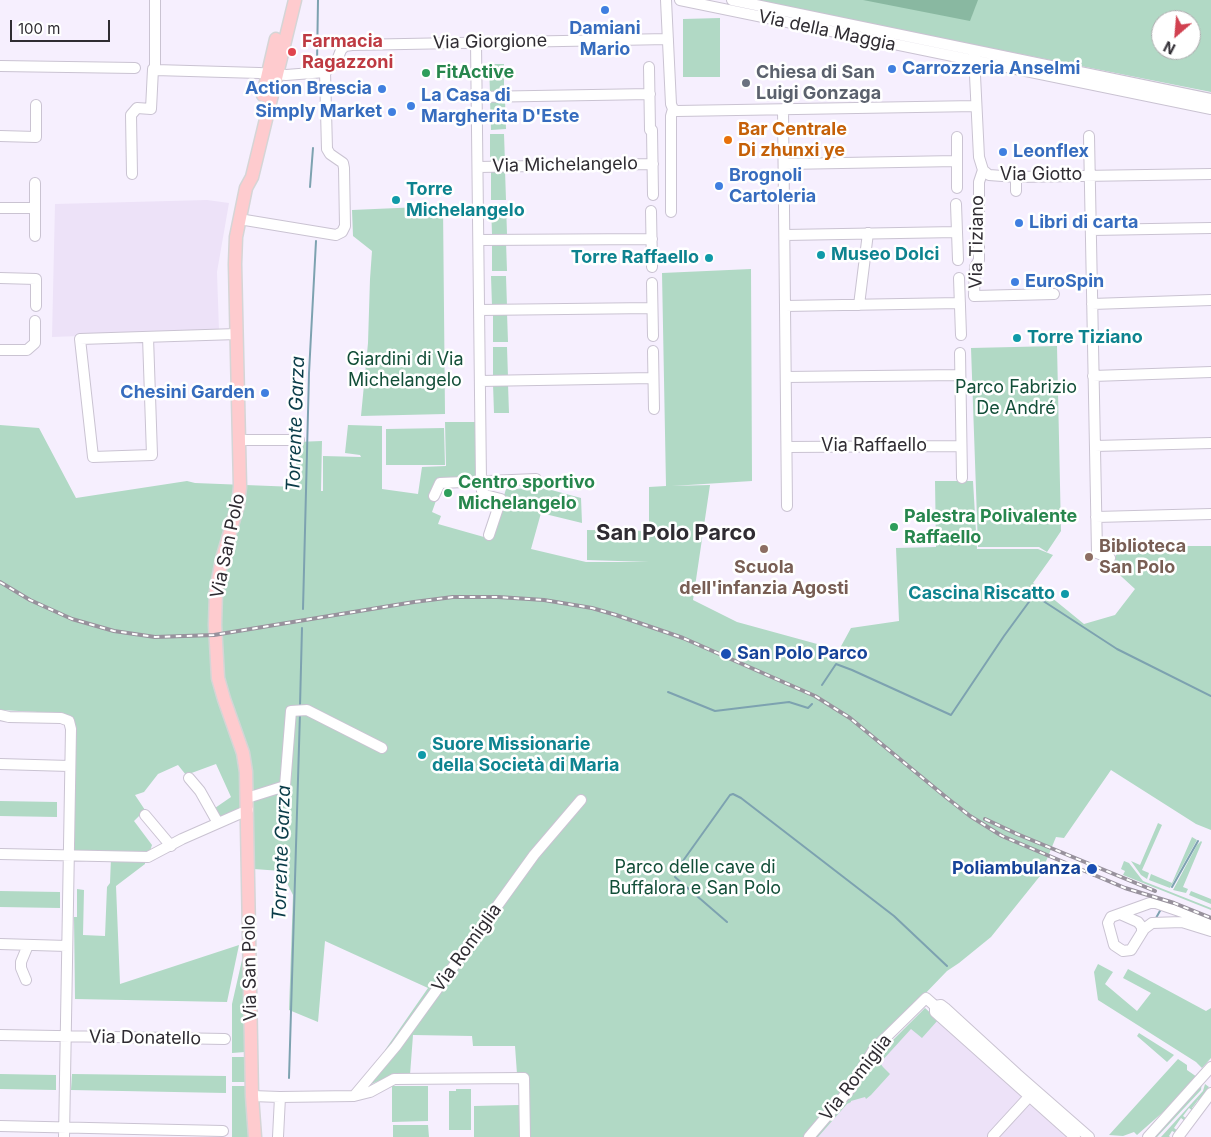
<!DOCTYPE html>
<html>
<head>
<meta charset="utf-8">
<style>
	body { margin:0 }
	#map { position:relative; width:1211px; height:1137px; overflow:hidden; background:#f6effe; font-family:Inter,sans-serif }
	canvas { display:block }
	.north { position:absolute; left:1151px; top:10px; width:50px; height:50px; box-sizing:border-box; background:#fff; border:1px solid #acabad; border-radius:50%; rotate:207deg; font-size:14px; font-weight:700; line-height:20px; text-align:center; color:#2f2c32 }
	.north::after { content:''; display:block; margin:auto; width:18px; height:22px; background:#d14150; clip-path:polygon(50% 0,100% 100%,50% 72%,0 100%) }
	.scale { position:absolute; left:10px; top:20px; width:100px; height:22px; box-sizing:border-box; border:2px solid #2f2c32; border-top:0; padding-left:6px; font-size:15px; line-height:18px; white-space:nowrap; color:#2f2c32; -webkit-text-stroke:4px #fff; paint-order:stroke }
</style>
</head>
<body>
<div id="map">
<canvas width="1211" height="1137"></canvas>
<div class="north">N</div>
<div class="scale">100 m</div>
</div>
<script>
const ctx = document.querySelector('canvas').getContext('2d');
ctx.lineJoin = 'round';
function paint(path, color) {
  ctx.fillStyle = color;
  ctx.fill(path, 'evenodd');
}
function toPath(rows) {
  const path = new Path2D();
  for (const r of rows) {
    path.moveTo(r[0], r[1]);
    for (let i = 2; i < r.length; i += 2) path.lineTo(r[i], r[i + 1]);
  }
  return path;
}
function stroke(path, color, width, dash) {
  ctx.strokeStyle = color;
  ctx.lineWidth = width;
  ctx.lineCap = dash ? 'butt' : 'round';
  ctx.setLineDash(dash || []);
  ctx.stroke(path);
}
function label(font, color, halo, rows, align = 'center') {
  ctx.font = font + ' Inter,sans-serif';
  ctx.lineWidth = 5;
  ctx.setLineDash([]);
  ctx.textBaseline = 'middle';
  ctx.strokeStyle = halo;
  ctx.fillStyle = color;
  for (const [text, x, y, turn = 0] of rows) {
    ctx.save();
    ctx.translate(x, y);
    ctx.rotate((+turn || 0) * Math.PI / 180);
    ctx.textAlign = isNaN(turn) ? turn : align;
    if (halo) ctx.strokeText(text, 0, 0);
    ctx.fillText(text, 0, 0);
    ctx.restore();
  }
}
paint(toPath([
	[207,200,229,203,217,272,219,331,52,337,55,204],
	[925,1008,966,1046,1069,1137,813,1137]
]), '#ede2f8');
paint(toPath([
	[756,0,1211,0,1211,92,950,40],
	[1161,20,1191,20,1191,50,1161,50],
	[720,18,720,77,683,77,683,19],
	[489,64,504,64,504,93,490,93],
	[490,100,505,100,506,129,491,130],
	[490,134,504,134,505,163,490,164],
	[505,170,506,200,491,200,491,171],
	[506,204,507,234,492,234,491,205],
	[443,206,445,414,361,416,368,343,370,279,372,251,353,236,352,210],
	[492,242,506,242,507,271,492,271],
	[751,269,752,481,672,486,710,485,693,600,737,622,839,650,851,628,899,621,896,548,936,547,935,481,973,481,977,549,1038,549,1053,555,1033,583,1046,592,1046,593,1084,624,1115,615,1135,589,1110,566,1121,546,1211,546,1211,830,1196,824,1111,770,1064,838,1056,837,1040,876,991,937,959,963,947,971,919,1000,806,1137,474,1137,474,1106,519,1105,519,1078,517,1074,515,1046,473,1046,472,1036,413,1035,410,1075,390,1076,360,1089,386,1058,385,1050,428,988,325,941,318,1022,289,1010,293,895,281,871,254,869,252,807,241,807,220,819,215,808,231,797,216,764,186,775,178,765,158,774,144,792,135,795,145,810,134,821,152,845,149,854,72,851,67,715,57,713,0,710,0,425,39,428,76,498,187,481,195,483,296,487,296,442,322,441,321,491,323,491,323,456,361,457,360,455,345,453,348,425,382,426,382,489,418,494,422,467,446,466,445,422,478,422,477,479,443,481,432,512,441,516,438,524,491,539,506,489,544,488,581,498,582,523,541,513,531,549,586,562,649,562,587,560,587,530,649,531,649,487,666,486,662,273],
	[491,276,506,276,507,306,492,306],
	[493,313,507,313,508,342,493,342],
	[1057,346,1061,531,1047,552,1039,547,978,547,971,348],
	[493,347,507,347,508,377,493,377],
	[493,384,508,384,509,413,494,413],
	[444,428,445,465,386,465,386,429],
	[0,801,57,802,57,817,0,816],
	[1158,823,1162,825,1142,870,1149,873,1147,879,1141,875,1131,861,1140,865],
	[1192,837,1197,840,1170,888,1149,880,1151,874,1172,883],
	[1201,841,1202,842,1183,887,1188,889,1186,893,1173,890,1197,845],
	[111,858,145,859,145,864,116,886,120,984,239,945,227,1002,75,999,74,917,77,917,77,889,84,890,83,935,105,936,107,887,110,883],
	[1124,861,1129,863,1143,881,1211,908,1211,910,1123,875,1125,871,1121,869],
	[0,891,60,892,60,908,0,907],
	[1191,891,1211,899,1211,904,1189,895],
	[242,960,246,960,245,1052,232,1053,232,1004],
	[1098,964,1113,972,1105,984,1137,1011,1151,993,1123,978,1128,969,1206,1011,1211,1008,1211,1058,1202,1068,1196,1062,1098,1000,1094,972],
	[925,1008,938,1020,922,1038,911,1029,880,1063,883,1067,890,1074,871,1095,866,1099,865,1097,851,1101,851,1102,847,1104,818,1137,813,1137,870,1063],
	[1139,1033,1174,1055,1167,1062,1137,1036],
	[232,1057,247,1057,247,1082,232,1082],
	[1178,1059,1187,1065,1187,1070,1197,1077,1171,1105,1137,1135,1134,1132,1123,1136,1109,1135],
	[0,1074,56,1075,56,1090,0,1089],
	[72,1074,226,1076,226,1093,71,1090],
	[1202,1082,1201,1090,1157,1137,1153,1137],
	[1205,1084,1209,1087,1205,1092,1206,1094,1200,1101,1198,1100,1192,1108,1194,1109,1193,1111,1189,1108,1183,1116,1187,1119,1185,1121,1181,1118,1174,1128,1178,1131,1176,1133,1172,1131,1169,1136,1170,1137,1161,1137,1203,1091],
	[232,1086,248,1086,248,1137,232,1137],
	[392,1086,428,1086,428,1121,392,1122],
	[456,1089,471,1089,471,1130,449,1130,449,1091,456,1091],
	[393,1125,428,1125,429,1137,393,1137]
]), '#b1d9c5');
paint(toPath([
	[863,0,978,0,970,21]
]), '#89b8a1');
stroke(toPath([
	[317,64,318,0],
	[310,187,313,148],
	[303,609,309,373,316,241],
	[822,685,836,664,852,670,951,715,1004,636,1034,595,1117,649,1211,696],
	[668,692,715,711,789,702,808,708,812,704],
	[300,706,302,628],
	[675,872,730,795,733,794,741,798,894,916,947,966],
	[675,877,727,922],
	[1172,887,1198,841],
	[1156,918,1161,909],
	[289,1078,300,713]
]), '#7da2b0', 2);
const minor = toPath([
	[666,0,671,104,673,109,677,111,976,106],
	[680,0,1211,109],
	[732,0,1211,99],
	[476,42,481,481,482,491,485,495,501,499,489,535],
	[974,55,979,157,983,170,989,175,1016,177,1211,174],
	[0,66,135,68],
	[649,67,650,130],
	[155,70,259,73,286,75,325,72,336,63,341,50,345,46,352,45,668,39],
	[477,97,650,94],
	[783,109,787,506],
	[652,130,653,195],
	[0,136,36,137,36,105],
	[1089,136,1097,553,1110,558],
	[957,137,957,188],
	[784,164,957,161],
	[478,167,653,164],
	[983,170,979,182,979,260,975,267,974,296,1054,294],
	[132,174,131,115,137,108,151,109,153,69,155,70,155,0],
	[1016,191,1016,177],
	[956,204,958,260],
	[0,208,35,208],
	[651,211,652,267],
	[671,212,671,116,673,109],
	[239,219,336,235,342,232,345,226,344,168,343,163,330,154,327,149,325,72],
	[1091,230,1211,228],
	[785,235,957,232],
	[35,236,35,183],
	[479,240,652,239],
	[0,278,36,279,36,306],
	[959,278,961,335],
	[652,283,653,336],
	[1092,304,1211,300],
	[859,305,868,233],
	[785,306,960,303],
	[479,310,652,308],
	[148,337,152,455,93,457,80,339,237,334],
	[0,350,27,350,35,343,35,321],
	[653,351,654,409],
	[960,353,962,478],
	[1093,376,1211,372],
	[786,377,960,375],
	[480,381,653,378],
	[239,440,299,440],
	[1095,446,1211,443],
	[787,447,961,446],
	[434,496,440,483,536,479],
	[1096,517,1211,514],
	[0,715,9,717,61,718,69,721,71,729,64,1137],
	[0,764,69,766],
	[189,778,200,791,218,823],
	[247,798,285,786,291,711,307,710,382,748],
	[145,815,171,846],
	[0,854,148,857,182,839,248,810],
	[1120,914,1138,922,1142,927,1142,931],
	[1211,924,1191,915,1156,903,1150,903,1111,917,1108,923,1114,945,1123,951,1131,950,1144,929,1152,923,1182,922,1211,931],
	[0,944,67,946],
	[26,980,21,968,21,962,28,945],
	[935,1006,935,1012,1075,1137],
	[0,1035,225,1039],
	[252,1096,280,1097,354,1096,370,1092,394,1079,524,1078,525,1137],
	[354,1096,396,1046,534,855,581,800],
	[0,1126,223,1131],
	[993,1136,1026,1100],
	[278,1137,280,1097],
	[809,1137,850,1089,874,1049,926,998,935,1006,941,1005,945,1008,1017,1074,1089,1137],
	[1148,1137,1211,1067],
	[1178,1137,1211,1093]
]);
const major = toPath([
	[263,95,276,39],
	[255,1137,252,1096,246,772,243,753,224,699,218,678,215,625,216,591,222,559,238,505,240,487,235,264,236,237,246,188,252,177,295,0]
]);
stroke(minor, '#cac3d2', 12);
stroke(major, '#d5d5d6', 15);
stroke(minor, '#fff', 10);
stroke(major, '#fecbce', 12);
const rail = toPath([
	[0,582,30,600,72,619,114,631,155,637,214,635,414,602,453,597,498,597,544,600,592,608,616,615,683,638,815,696,850,718,947,798,970,816,1002,836,1125,888,1174,903,1211,918],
	[985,819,1017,834,1155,891]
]);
stroke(rail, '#98929d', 4);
stroke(rail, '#fff', 2, [5.5]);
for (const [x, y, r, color] of [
	[605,10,5,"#3f7fe0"],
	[292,52,5,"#e0444e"],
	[892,69,5,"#3f7fe0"],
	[426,73,5,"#2e9e5b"],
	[746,83,5,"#6b7280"],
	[382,89,5,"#3f7fe0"],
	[411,106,5,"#3f7fe0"],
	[392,112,5,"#3f7fe0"],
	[728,140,5,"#e8710a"],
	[1003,152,5,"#3f7fe0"],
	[719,186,5,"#3f7fe0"],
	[396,200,5,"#0f9aa8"],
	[1019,223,5,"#3f7fe0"],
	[821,255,5,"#0f9aa8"],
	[709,258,5,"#0f9aa8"],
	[1015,282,5,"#3f7fe0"],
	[1017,338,5,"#0f9aa8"],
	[265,393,5,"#3f7fe0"],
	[448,493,5,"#2e9e5b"],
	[894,527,5,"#2e9e5b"],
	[764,549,5,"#8d6e63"],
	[1089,557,5,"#8d6e63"],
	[1065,594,5,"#0f9aa8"],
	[726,654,6,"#1a4fb4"],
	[422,755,5,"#0f9aa8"],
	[1092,869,6,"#1a4fb4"]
]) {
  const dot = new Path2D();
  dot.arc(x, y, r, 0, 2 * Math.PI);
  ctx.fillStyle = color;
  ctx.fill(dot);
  stroke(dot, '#fff', 2);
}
label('bold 18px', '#366cbe', '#fff', [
	["Damiani",605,29,"center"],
	["Mario",605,50,"center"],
	["Carrozzeria Anselmi",902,69],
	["Action Brescia",372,89,"right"],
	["La Casa di",421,96],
	["Margherita D'Este",421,117],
	["Simply Market",382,112,"right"],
	["Leonflex",1013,152],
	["Brognoli",729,176],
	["Cartoleria",729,197],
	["Libri di carta",1029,223],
	["EuroSpin",1025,282],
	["Chesini Garden",255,393,"right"]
], 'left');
label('18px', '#2f2c32', '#fff', [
	["Via della Maggia",827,31,12],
	["Via Giorgione",490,42,-1],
	["Via Michelangelo",565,165,-1],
	["Via Giotto",1041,175],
	["Via Tiziano",977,242,-89],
	["Via Raffaello",874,446],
	["Via San Polo",228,546,-78],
	["Via Romiglia",467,948,-54],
	["Via San Polo",250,968,-91],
	["Via Donatello",145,1038,1],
	["Via Romiglia",856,1078,-52]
]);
label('bold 18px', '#be3a42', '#fff', [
	["Farmacia",302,42],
	["Ragazzoni",302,63]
], 'left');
label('bold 18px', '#27864d', '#fff', [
	["FitActive",436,73],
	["Centro sportivo",458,483],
	["Michelangelo",458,504],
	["Palestra Polivalente",904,517],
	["Raffaello",904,538]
], 'left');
label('bold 18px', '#5b616d', '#fff', [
	["Chiesa di San",756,73],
	["Luigi Gonzaga",756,94]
], 'left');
label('bold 18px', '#c56008', '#fff', [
	["Bar Centrale",738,130],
	["Di zhunxi ye",738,151]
], 'left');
label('bold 18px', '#0d838f', '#fff', [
	["Torre",406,190],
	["Michelangelo",406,211],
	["Museo Dolci",831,255],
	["Torre Raffaello",699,258,"right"],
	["Torre Tiziano",1027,338],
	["Cascina Riscatto",1055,594,"right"],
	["Suore Missionarie",432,745],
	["della Società di Maria",432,766]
], 'left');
label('18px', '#124e38', '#fff', [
	["Giardini di Via",405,360],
	["Michelangelo",405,381],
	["Parco Fabrizio",1016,388],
	["De André",1016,409],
	["Parco delle cave di",695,868],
	["Buffalora e San Polo",695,889]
]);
label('bold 18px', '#785e54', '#fff', [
	["Biblioteca",1099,547],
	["San Polo",1099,568],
	["Scuola",764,568,"center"],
	["dell'infanzia Agosti",764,589,"center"]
], 'left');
label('bold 18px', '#164399', '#fff', [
	["San Polo Parco",737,654],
	["Poliambulanza",1081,869,"right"]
], 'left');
label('italic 19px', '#0a3c48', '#fff', [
	["Torrente Garza",296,424,-88],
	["Torrente Garza",282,853,-88]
]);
label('bold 22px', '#2f2c32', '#fff', [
	["San Polo Parco",676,533]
]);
</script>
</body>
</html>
